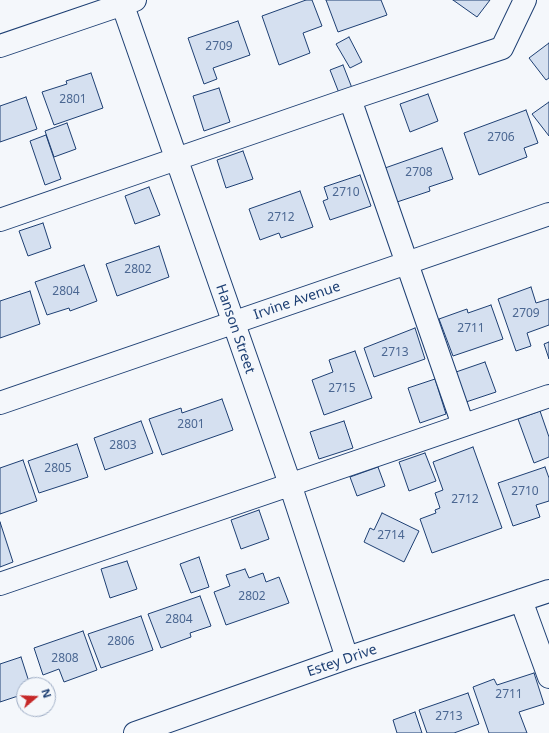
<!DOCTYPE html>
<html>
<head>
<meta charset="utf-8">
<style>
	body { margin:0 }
	#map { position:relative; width:549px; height:733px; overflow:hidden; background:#f4f7fb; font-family:"Noto Sans",sans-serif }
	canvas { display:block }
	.north { position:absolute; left:16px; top:677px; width:40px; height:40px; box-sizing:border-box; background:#f4f7fb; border:1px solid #9eadc5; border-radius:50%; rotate:71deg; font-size:11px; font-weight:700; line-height:16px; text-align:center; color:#1d3f73 }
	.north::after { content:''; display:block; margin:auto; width:14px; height:18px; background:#c62828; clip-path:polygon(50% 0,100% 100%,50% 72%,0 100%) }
</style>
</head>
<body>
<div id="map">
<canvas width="549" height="733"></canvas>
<div class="north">N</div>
</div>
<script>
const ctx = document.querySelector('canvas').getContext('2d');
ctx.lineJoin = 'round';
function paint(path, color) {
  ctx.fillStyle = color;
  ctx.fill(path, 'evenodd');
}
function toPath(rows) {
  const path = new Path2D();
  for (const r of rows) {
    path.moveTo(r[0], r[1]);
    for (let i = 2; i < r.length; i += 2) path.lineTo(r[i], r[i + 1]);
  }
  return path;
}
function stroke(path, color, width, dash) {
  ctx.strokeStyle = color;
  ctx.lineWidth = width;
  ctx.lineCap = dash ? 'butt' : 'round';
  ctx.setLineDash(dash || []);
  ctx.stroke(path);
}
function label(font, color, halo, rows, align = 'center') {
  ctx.font = font + ' "Noto Sans",sans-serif';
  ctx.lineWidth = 3;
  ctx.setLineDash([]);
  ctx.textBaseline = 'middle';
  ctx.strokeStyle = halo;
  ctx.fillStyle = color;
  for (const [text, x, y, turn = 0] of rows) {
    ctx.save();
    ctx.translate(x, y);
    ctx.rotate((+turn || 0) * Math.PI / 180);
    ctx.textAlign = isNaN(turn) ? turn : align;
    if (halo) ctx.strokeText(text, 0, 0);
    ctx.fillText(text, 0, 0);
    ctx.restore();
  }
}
const building = toPath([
	[306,0,312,0,322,26,303,33,310,53,279,65,262,16,306,0],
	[326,0,381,0,387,15,338,32,326,0],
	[453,0,490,0,477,17,453,0],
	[238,21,250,55,213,68,217,79,204,84,188,38,238,21],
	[349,37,362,62,350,68,336,44,349,37],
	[549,43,549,78,546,80,529,58,549,43],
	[343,65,352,88,339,93,330,70,343,65],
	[91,73,103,108,54,125,42,92,67,84,66,81,91,73],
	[219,88,230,122,204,131,193,96,219,88],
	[428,94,438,121,410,132,400,104,428,94],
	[26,97,37,129,0,142,0,106,26,97],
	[549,102,549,136,532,114,549,102],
	[526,110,538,143,524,148,527,157,479,175,464,133,526,110],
	[67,123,76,149,54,157,45,131,67,123],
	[46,135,61,179,45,185,30,141,46,135],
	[442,148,453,179,429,187,430,191,397,202,385,168,442,148],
	[243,151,253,179,226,188,217,160,243,151],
	[360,175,371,206,330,220,323,201,328,199,324,187,360,175],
	[149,187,160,215,135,224,125,196,149,187],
	[300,191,313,227,281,238,279,233,260,240,249,209,300,191],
	[43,223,51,248,28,256,19,231,43,223],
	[159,246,169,277,117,296,106,264,159,246],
	[84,265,97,301,70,311,69,308,47,315,35,282,84,265],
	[531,287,536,303,549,299,549,325,527,333,531,346,516,351,498,299,531,287],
	[30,291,40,324,0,338,0,301,30,291],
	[491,305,503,339,453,356,439,319,467,309,468,313,491,305],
	[415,328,425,359,374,377,364,348,415,328],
	[549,342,549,359,544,344,549,342],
	[355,351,372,398,324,415,312,380,333,372,329,360,355,351],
	[485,362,496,392,466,402,456,372,485,362],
	[435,379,446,414,420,423,408,388,435,379],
	[222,399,233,430,162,455,149,419,181,408,182,413,222,399],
	[540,411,549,437,549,457,534,463,518,419,540,411],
	[141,421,153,453,105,470,94,438,141,421],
	[344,421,353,448,319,459,310,432,344,421],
	[77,444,88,477,39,493,28,461,77,444],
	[473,447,502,528,432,553,420,519,436,513,435,510,440,508,435,493,443,490,433,462,473,447],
	[425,453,436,481,409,491,399,462,425,453],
	[23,460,37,501,0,514,0,468,23,460],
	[378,467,385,486,357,496,350,477,378,467],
	[545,467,549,478,549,501,536,505,540,517,513,526,498,483,545,467],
	[259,510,269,539,241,549,231,520,259,510],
	[382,513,419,531,404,562,364,542,370,528,374,530,382,513],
	[0,522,13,562,0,567,0,522],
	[199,557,209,587,191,593,180,564,199,557],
	[127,561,137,589,110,598,101,569,127,561],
	[245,569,249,578,263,573,266,582,279,577,289,603,226,625,214,592,230,586,226,575,245,569],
	[200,596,211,626,190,633,191,637,161,648,148,614,200,596],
	[141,616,153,650,101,668,88,634,141,616],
	[83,631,97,670,64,682,59,669,43,675,34,648,83,631],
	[21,657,30,685,24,685,24,694,0,702,0,664,21,657],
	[534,673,544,704,519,712,527,733,489,733,473,687,494,679,497,685,534,673],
	[468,693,479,724,454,733,427,733,419,710,468,693],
	[415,712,422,733,397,733,393,720,415,712]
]);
paint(building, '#d5e0f0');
stroke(building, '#1d3f73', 1);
const minor = toPath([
	[121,0,290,484,347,658],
	[0,46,135,0],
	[350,99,463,425],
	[0,220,350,99,502,48,525,0],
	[0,403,549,214],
	[0,584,549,396],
	[521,600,549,677],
	[135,733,347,658,549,591]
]);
stroke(minor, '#1d3f73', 24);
stroke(minor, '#f4f7fb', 22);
label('12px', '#4b6792', null, [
	["2709",219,47],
	["2801",73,100],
	["2706",501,138],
	["2708",419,173],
	["2710",346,193],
	["2712",281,218],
	["2802",138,270],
	["2804",66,292],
	["2709",526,314],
	["2711",471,329],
	["2713",395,353],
	["2715",342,389],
	["2801",191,425],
	["2803",123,446],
	["2805",58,469],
	["2710",525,492],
	["2712",465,500],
	["2714",391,536],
	["2802",252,597],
	["2804",179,620],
	["2806",121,642],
	["2808",65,659],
	["2711",509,695],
	["2713",449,717]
]);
label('14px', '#1d3f73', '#f4f7fb', [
	["Irvine Avenue",297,301,-19],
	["Hanson Street",235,329,71],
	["Estey Drive",342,661,-19]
]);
</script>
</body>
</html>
